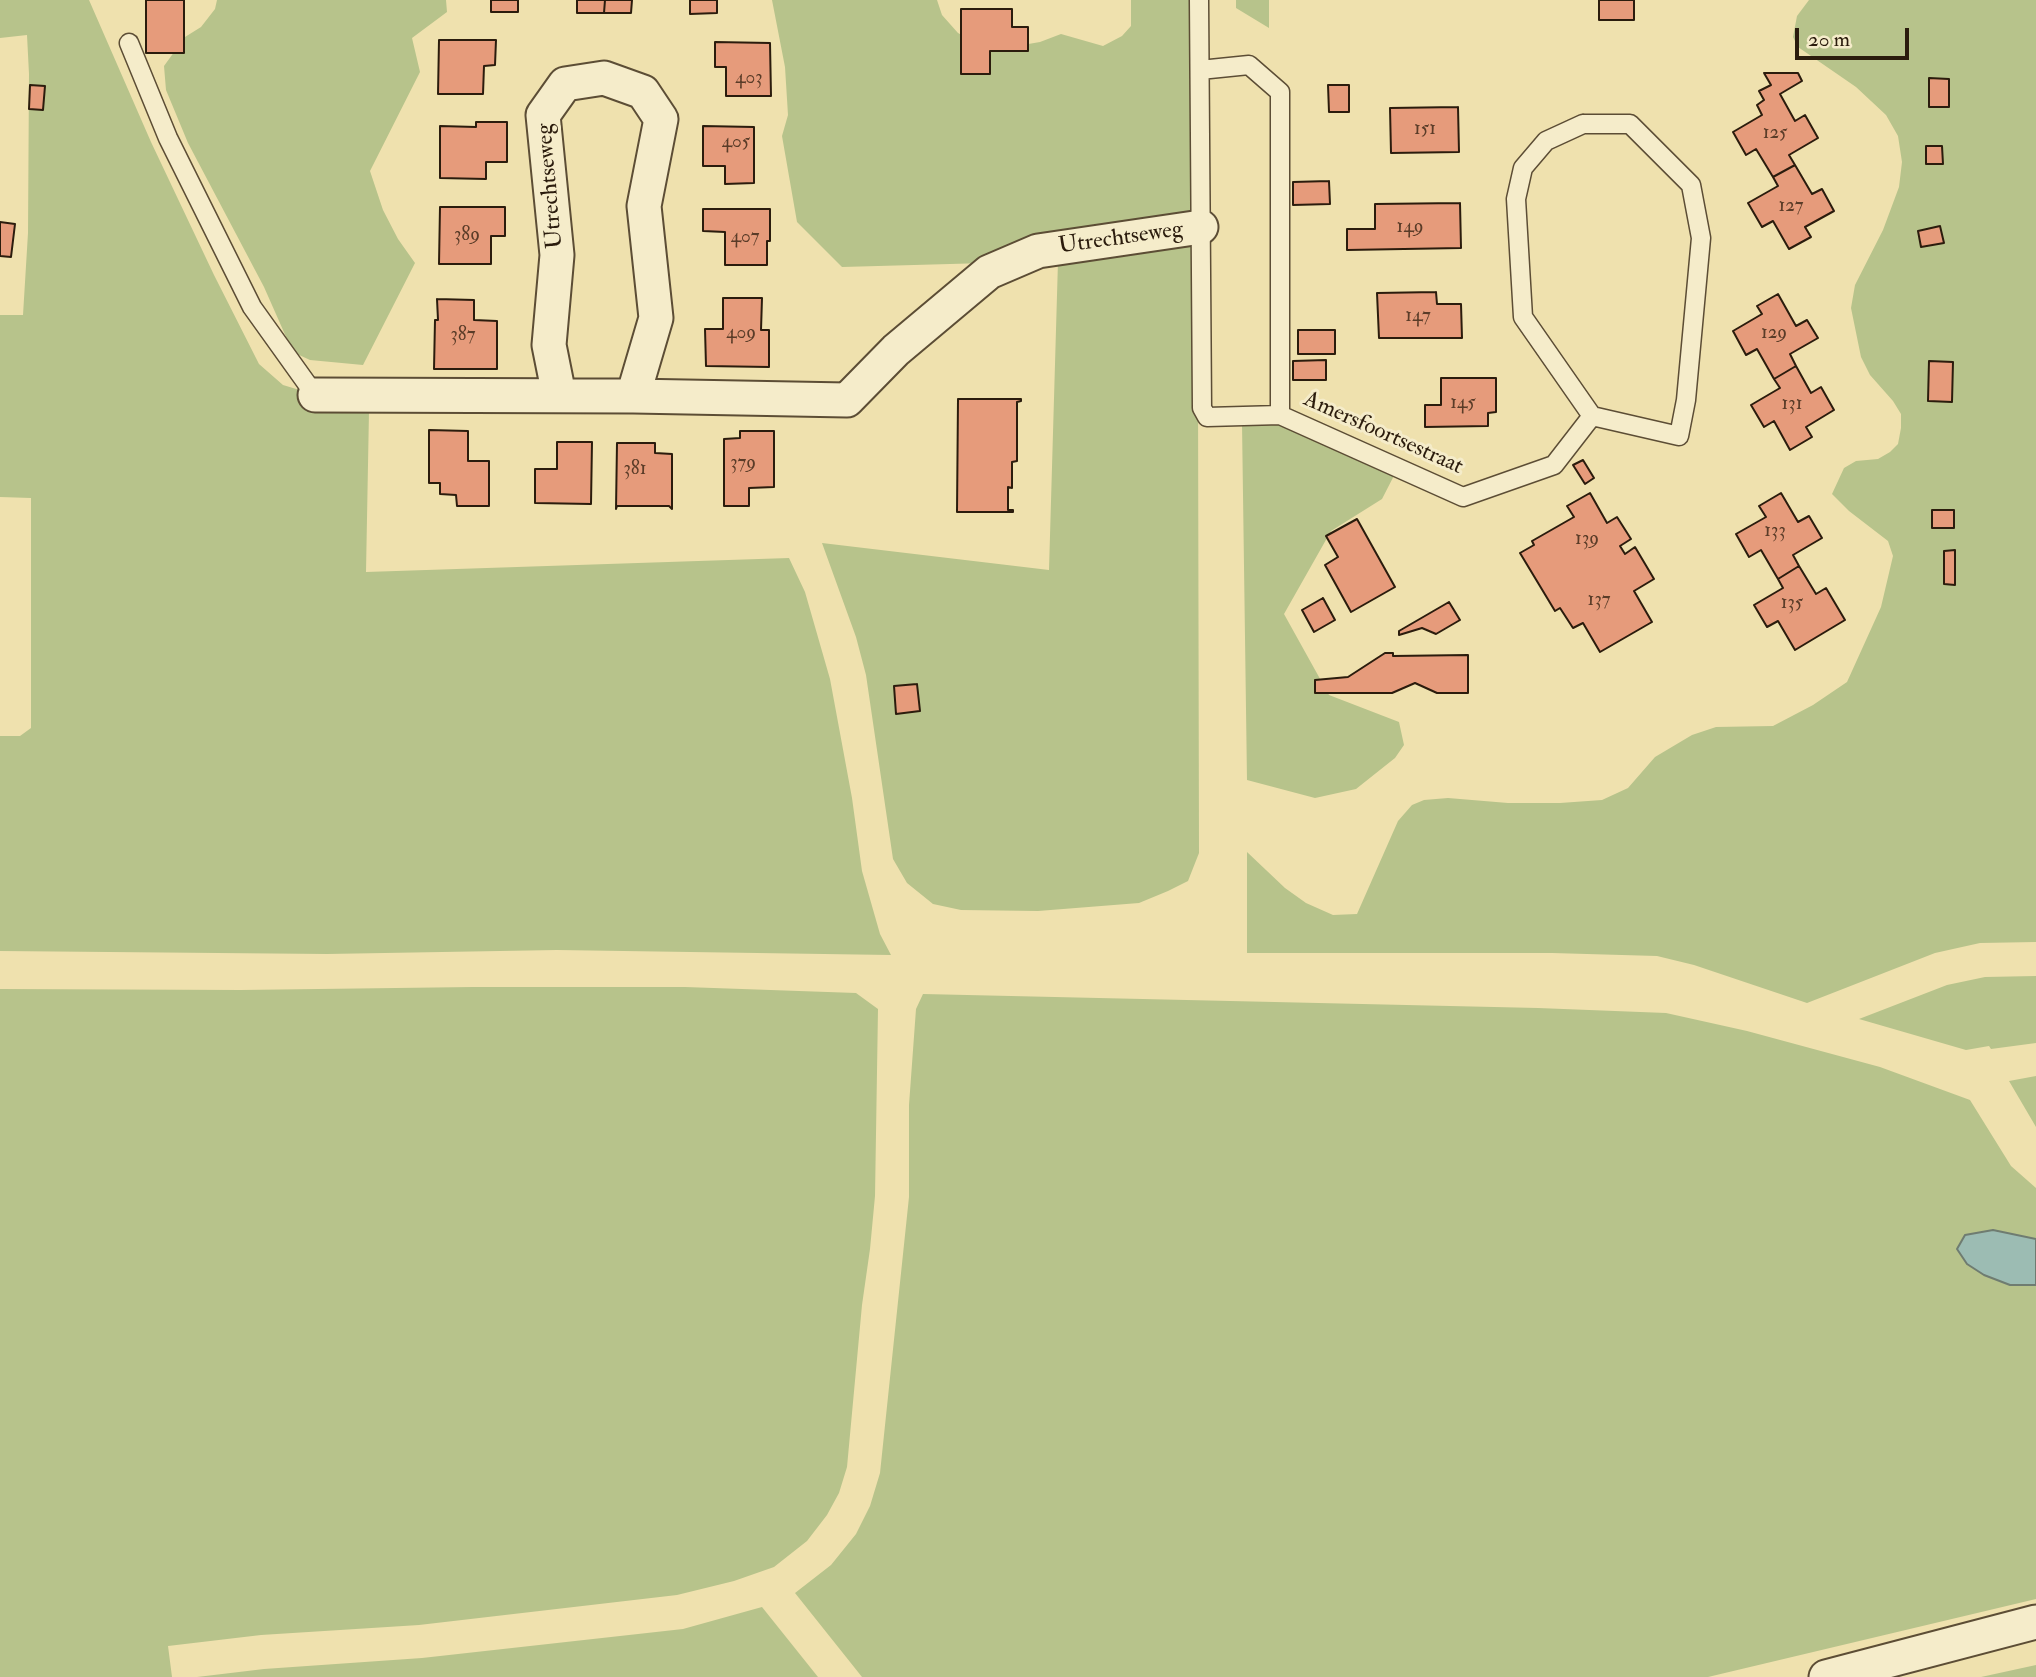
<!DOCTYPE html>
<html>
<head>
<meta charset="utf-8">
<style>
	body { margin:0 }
	#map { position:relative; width:2036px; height:1677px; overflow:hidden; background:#efe1ae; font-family:"IM FELL Double Pica",serif }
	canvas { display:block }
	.scale { position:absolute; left:1795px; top:28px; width:114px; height:32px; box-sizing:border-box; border:4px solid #2b1c0d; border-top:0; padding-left:9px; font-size:21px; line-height:24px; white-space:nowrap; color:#2b1c0d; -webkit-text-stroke:5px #f5ecca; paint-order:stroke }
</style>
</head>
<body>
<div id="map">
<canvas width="2036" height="1677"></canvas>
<div class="scale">20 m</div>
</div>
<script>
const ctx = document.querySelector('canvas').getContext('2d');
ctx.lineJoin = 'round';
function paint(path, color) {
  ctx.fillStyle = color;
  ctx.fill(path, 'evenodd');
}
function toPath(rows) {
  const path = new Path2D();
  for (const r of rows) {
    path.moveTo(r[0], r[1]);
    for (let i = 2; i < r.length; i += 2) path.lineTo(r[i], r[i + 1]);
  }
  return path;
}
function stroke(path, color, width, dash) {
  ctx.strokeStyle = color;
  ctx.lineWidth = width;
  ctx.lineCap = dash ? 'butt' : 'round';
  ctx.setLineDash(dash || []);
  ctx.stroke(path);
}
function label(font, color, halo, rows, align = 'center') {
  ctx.font = font + ' "IM FELL Double Pica",serif';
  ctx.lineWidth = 6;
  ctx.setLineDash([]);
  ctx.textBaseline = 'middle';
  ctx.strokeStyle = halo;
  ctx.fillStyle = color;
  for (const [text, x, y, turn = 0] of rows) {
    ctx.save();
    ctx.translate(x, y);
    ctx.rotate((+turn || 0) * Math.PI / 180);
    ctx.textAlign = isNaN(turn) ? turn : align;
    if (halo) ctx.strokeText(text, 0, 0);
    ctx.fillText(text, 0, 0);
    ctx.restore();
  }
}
paint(toPath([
	[0,0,89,0,151,142,214,275,259,364,283,385,369,411,366,572,789,558,805,592,830,679,852,798,862,871,880,934,891,955,557,950,327,954,0,951,0,736,20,736,31,728,31,498,0,497,0,315,23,315,28,233,29,74,27,35,0,38],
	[217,0,446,0,447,12,412,38,420,72,370,171,383,210,398,239,415,263,363,365,310,360,297,354,287,339,264,287,188,143,166,90,164,66,185,37,201,27,215,9],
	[772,0,937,0,942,15,958,33,975,42,1011,47,1040,42,1061,34,1103,46,1122,36,1131,26,1131,0,1193,0,1198,388,1199,853,1188,881,1168,891,1139,903,1038,911,961,910,933,904,907,883,893,859,866,675,856,637,822,543,1049,570,1058,261,842,267,797,222,782,136,788,115,785,67],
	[1236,0,1269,0,1269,28,1236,8],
	[1809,0,2036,0,2036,942,1980,943,1935,953,1807,1003,1694,965,1657,956,1552,953,1247,953,1247,852,1285,888,1306,903,1333,915,1357,914,1398,821,1412,805,1424,800,1448,798,1508,803,1560,803,1602,800,1628,788,1655,757,1692,735,1716,727,1773,726,1813,705,1847,682,1881,607,1893,556,1888,541,1849,511,1832,494,1844,468,1856,461,1878,459,1890,452,1898,444,1901,428,1901,414,1893,401,1870,375,1861,357,1851,308,1855,285,1883,230,1899,187,1902,162,1898,136,1886,115,1856,87,1798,47,1793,37,1797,16],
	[1273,422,1401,462,1382,499,1331,531,1284,614,1329,695,1399,722,1404,745,1395,758,1356,789,1315,798,1247,780,1242,423],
	[2036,976,2036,1043,1991,1049,1989,1046,1966,1050,1859,1019,1947,985,1985,977],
	[473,987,685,987,856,993,878,1009,875,1196,870,1249,862,1305,847,1467,839,1493,827,1515,807,1541,774,1567,734,1581,677,1595,419,1625,261,1635,168,1646,172,1677,0,1677,0,989,241,990],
	[923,994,1538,1008,1666,1013,1747,1031,1880,1067,1970,1100,2011,1166,2036,1188,2036,1239,1993,1230,2026,1286,2036,1285,2036,1599,1708,1677,862,1677,795,1593,831,1565,856,1534,870,1506,880,1473,909,1197,909,1105,916,1009],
	[2036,1076,2036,1127,2009,1081],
	[762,1607,818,1677,197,1677,264,1669,422,1658,683,1629],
	[2036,1665,2036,1677,1980,1677,1981,1677]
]), '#b7c38b');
const water = toPath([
	[1993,1230,2036,1239,2036,1285,2010,1285,1984,1275,1967,1264,1957,1249,1965,1235,1993,1230]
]);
paint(water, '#9cbcb3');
stroke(water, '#6f7c71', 2);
const building = toPath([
	[146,0,184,0,184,53,146,53,146,0],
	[491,0,518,0,518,12,491,12,491,0],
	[577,0,605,0,604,13,577,13,577,0],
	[605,0,632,0,631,13,604,13,605,0],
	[690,0,717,0,717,13,690,14,690,0],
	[1599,0,1634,0,1634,20,1599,20,1599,0],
	[961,9,1012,9,1012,27,1028,27,1028,51,990,51,990,74,961,74,961,9],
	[439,40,496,40,495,65,484,66,483,94,438,94,439,40],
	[715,42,770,43,771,96,726,96,726,67,715,67,715,42],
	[1764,73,1798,73,1802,81,1780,94,1795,121,1805,115,1818,138,1789,155,1795,165,1773,177,1756,149,1746,155,1733,132,1762,115,1757,105,1764,100,1759,91,1771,85,1764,73],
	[1929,78,1949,79,1949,107,1929,107,1929,78],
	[30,85,45,86,43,110,29,109,30,85],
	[1328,85,1349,85,1349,112,1329,112,1328,85],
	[1458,107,1459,152,1391,153,1390,108,1458,107],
	[476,122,507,122,507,162,486,162,486,179,440,178,440,126,476,127,476,122],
	[703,126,754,127,754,183,725,184,725,166,703,166,703,126],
	[1926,146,1942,146,1943,164,1926,164,1926,146],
	[1795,165,1812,194,1822,189,1834,211,1805,227,1811,237,1789,249,1773,221,1762,227,1748,203,1778,186,1773,177,1795,165],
	[1329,181,1330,204,1293,205,1293,182,1329,181],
	[1460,203,1461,248,1347,250,1347,229,1375,229,1375,204,1460,203],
	[440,207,505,207,505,236,491,236,491,264,439,264,440,207],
	[703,209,770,209,770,241,767,241,767,265,725,265,725,232,703,231,703,209],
	[0,222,15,224,11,257,0,256,0,222],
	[1940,226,1944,243,1921,247,1918,231,1940,226],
	[1436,292,1437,304,1461,304,1462,338,1379,338,1377,293,1436,292],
	[1778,294,1796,326,1807,320,1818,338,1790,354,1796,366,1774,379,1757,349,1746,355,1733,331,1762,314,1757,306,1778,294],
	[723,298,762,298,761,330,769,330,769,367,706,366,705,329,723,329,723,298],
	[437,299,474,300,474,320,497,321,497,369,434,369,435,320,438,320,437,299],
	[1298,330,1335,330,1335,354,1298,354,1298,330],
	[1326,360,1326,380,1293,380,1293,361,1326,360],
	[1929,361,1953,362,1952,402,1928,401,1929,361],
	[1796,366,1811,393,1821,387,1834,410,1806,427,1812,437,1790,450,1774,421,1764,427,1751,405,1780,388,1774,379,1796,366],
	[1441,378,1496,378,1496,412,1488,413,1488,426,1425,427,1425,405,1441,405,1441,378],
	[958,399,1021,399,1021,401,1017,402,1017,461,1012,462,1012,488,1008,487,1008,510,1013,510,1013,512,957,512,958,399],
	[429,430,468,431,468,461,489,461,489,506,457,506,456,495,440,494,440,483,429,483,429,430],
	[740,431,774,431,774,487,749,488,749,506,724,506,724,439,740,438,740,431],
	[557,442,592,442,591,504,535,503,535,469,557,469,557,442],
	[617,443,655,443,655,453,672,454,672,509,669,506,617,506,616,509,617,443],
	[1583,460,1594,478,1585,484,1573,465,1583,460],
	[1590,493,1607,523,1617,517,1631,539,1620,546,1625,554,1635,547,1654,579,1634,591,1652,622,1600,652,1583,623,1573,628,1560,608,1555,611,1520,553,1534,545,1532,541,1574,517,1567,506,1590,493],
	[1781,493,1798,522,1809,516,1822,538,1793,555,1799,566,1778,579,1761,550,1749,557,1736,534,1766,517,1759,506,1781,493],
	[1932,510,1954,510,1954,528,1932,528,1932,510],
	[1357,519,1395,587,1351,612,1325,565,1338,557,1326,536,1357,519],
	[1955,550,1955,585,1944,584,1944,551,1955,550],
	[1799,566,1816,594,1826,588,1845,620,1795,650,1778,621,1767,627,1754,605,1783,588,1778,579,1799,566],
	[1323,598,1335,620,1314,632,1302,610,1323,598],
	[1449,602,1460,620,1436,634,1422,628,1399,635,1399,631,1449,602],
	[1385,653,1393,653,1393,656,1468,655,1468,693,1437,693,1415,683,1392,693,1315,693,1315,680,1348,677,1385,653],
	[917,684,920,711,896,714,894,686,917,684]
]);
paint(building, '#e69b7b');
stroke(building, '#2b1c0d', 2);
const service = toPath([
	[1199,0,1202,408,1207,417,1280,415,1463,497,1554,465,1592,416],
	[129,43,168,138,252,307,315,395],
	[1200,70,1249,65,1280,92,1280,415],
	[1583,124,1630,124,1691,185,1701,238,1686,400,1679,436,1592,416,1523,317,1516,199,1523,168,1546,141,1583,124]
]);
const minor = toPath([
	[315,395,633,396,847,400,896,350,989,272,1038,251,1201,227],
	[559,395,549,345,557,255,543,115,565,84,604,78,643,92,661,119,644,206,656,318,633,396],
	[1826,1677,2036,1622]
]);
stroke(service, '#5c4d35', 21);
stroke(minor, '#5c4d35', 37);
stroke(service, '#f5ecca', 18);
stroke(minor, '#f5ecca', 33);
label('19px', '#5a3c28', null, [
	["403",749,79],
	["151",1425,130],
	["125",1775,134],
	["405",736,143],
	["127",1791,207],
	["149",1410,228],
	["389",467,236],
	["407",745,238],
	["147",1418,317],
	["409",741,334],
	["129",1774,334],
	["387",463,336],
	["145",1463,404],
	["131",1792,405],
	["379",743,464],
	["381",635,470],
	["133",1775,532],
	["139",1587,540],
	["137",1599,601],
	["135",1792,604]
]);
label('23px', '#2b1c0d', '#f5ecca', [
	["Utrechtseweg",551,186,-95],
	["Utrechtseweg",1121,239,-8],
	["Amersfoortsestraat",1383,434,24]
]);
</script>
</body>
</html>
